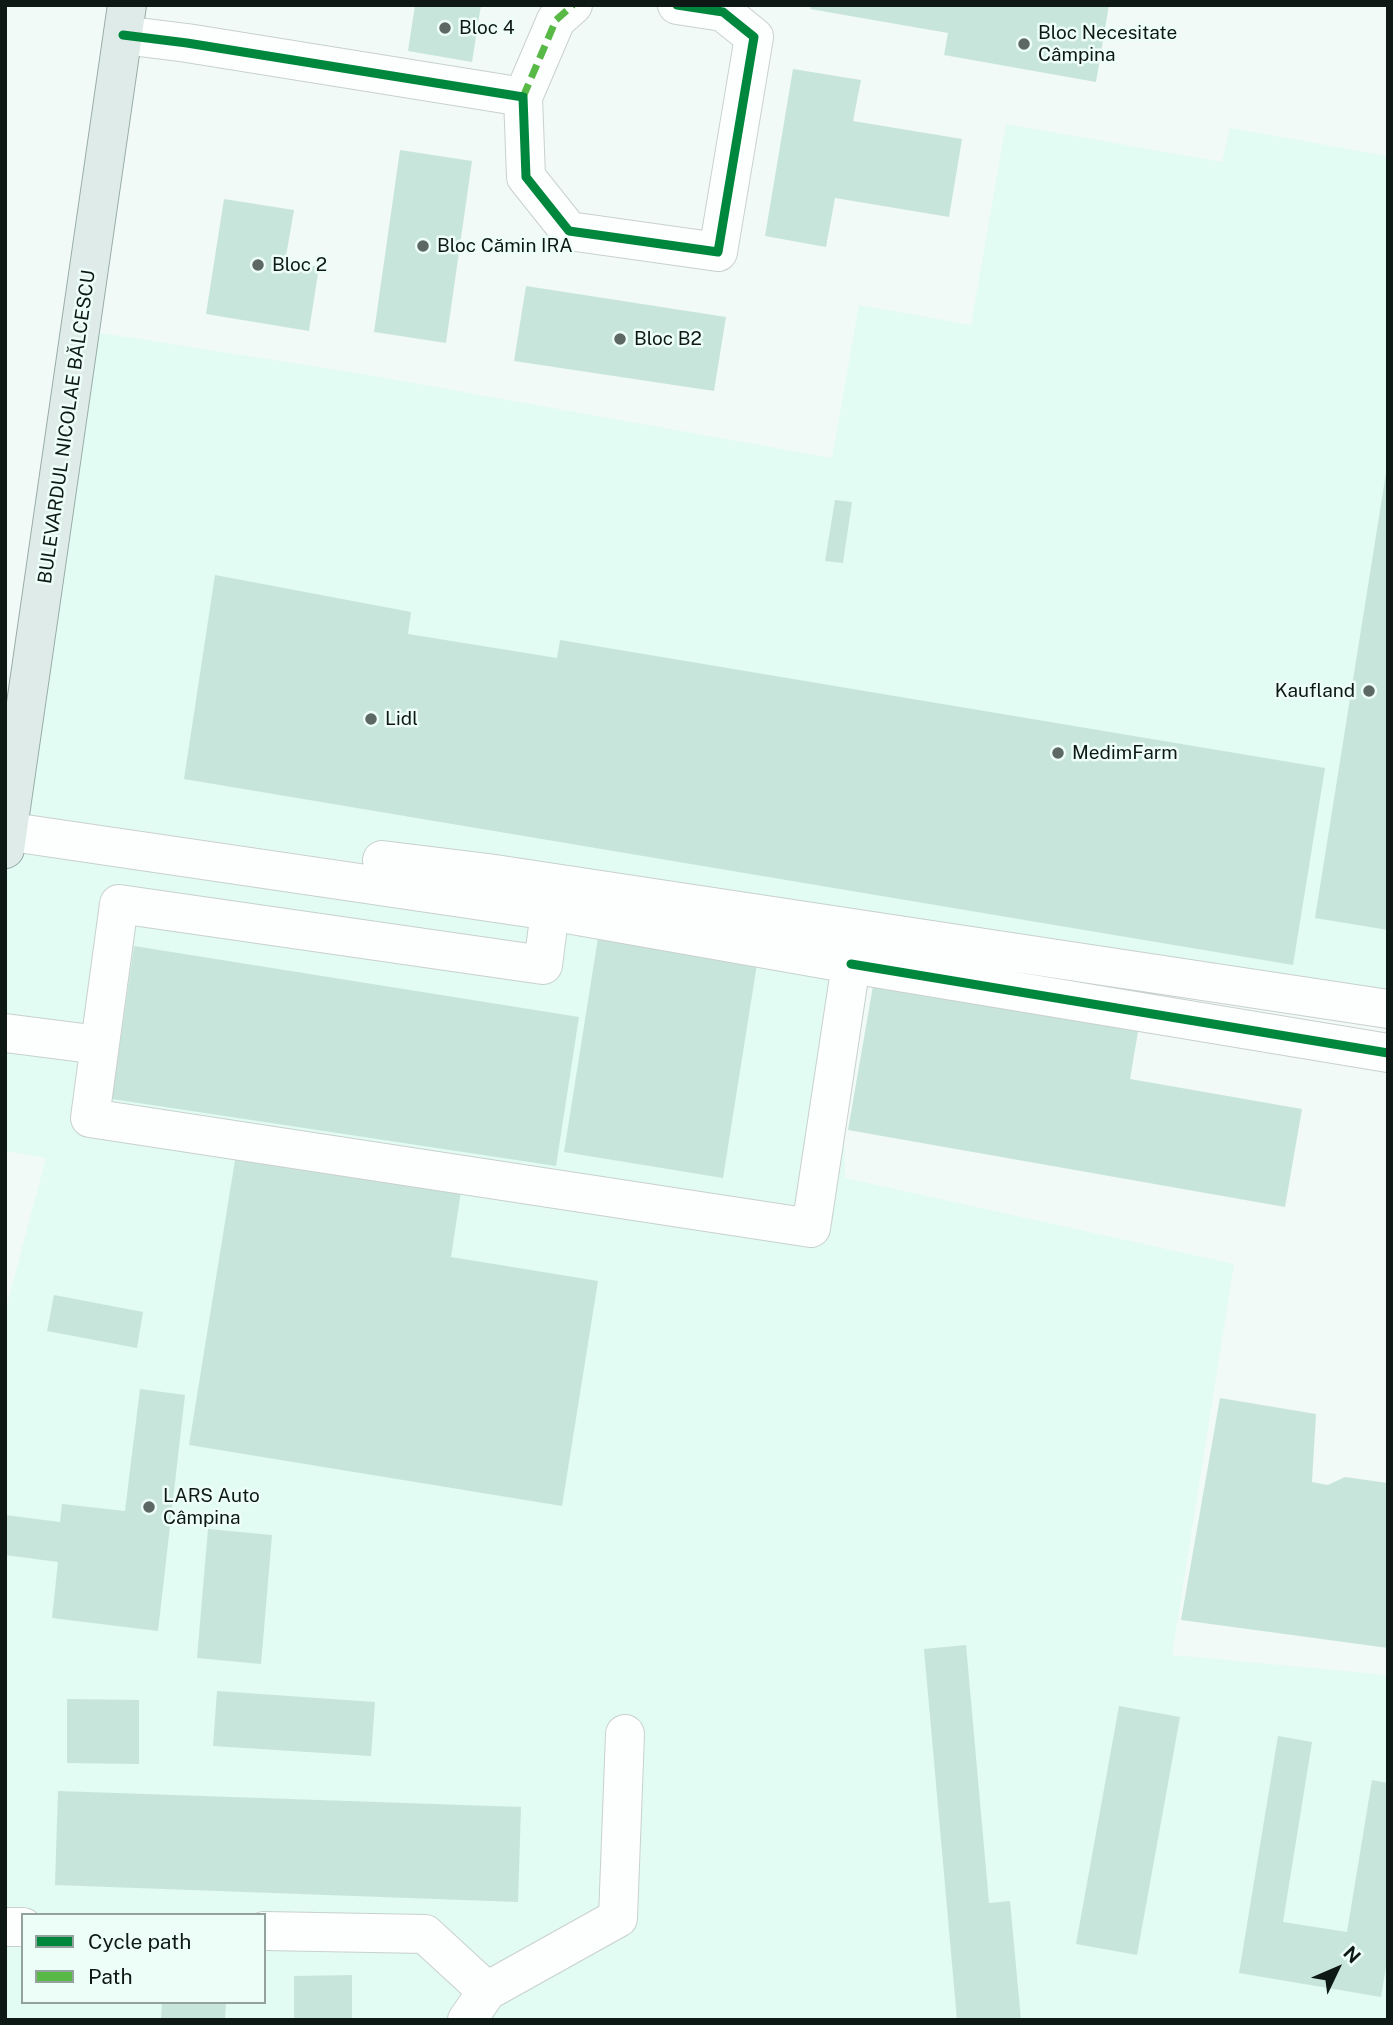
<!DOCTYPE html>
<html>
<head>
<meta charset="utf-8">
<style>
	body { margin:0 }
	#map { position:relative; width:1393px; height:2025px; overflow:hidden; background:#f1faf7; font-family:"Public Sans",sans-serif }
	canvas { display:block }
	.frame { position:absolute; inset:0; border:7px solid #0e1814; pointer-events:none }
	.legend { position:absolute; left:21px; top:1913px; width:245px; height:91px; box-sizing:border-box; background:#edfef8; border:2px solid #94a29d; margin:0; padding:9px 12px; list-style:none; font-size:21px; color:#0e1814 }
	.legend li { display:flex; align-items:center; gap:14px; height:35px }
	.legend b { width:35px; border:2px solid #94a29d }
	.north { position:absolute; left:1302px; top:1934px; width:70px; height:70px; -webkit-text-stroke:5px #edfef8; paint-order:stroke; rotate:46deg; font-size:19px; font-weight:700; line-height:28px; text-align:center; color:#0e1814 }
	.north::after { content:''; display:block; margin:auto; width:24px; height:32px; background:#0e1814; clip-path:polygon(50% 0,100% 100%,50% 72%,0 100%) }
</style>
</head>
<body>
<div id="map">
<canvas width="1393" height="2025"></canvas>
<div class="frame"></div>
<ul class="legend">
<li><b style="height:9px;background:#00873e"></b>Cycle path</li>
<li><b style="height:9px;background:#58b947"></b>Path</li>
</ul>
<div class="north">N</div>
</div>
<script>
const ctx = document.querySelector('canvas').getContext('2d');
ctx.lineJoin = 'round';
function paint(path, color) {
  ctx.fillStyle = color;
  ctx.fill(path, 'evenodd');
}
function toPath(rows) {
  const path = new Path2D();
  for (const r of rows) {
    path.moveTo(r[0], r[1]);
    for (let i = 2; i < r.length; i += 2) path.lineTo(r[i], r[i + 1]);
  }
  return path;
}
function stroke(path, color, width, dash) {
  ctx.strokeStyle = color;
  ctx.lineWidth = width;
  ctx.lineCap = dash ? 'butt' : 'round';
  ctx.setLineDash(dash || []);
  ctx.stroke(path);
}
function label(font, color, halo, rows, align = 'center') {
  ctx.font = font + ' "Public Sans",sans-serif';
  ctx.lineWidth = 5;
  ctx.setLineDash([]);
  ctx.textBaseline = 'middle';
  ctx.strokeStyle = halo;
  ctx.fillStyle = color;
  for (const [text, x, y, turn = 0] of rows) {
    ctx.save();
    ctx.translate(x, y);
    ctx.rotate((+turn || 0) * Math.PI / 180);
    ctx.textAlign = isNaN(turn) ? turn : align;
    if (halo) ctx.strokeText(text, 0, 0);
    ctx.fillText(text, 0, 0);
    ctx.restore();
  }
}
paint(toPath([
	[1006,124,1222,162,1230,128,1388,156,1388,1011,10,812,81,330,357,373,832,458,859,305,971,325],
	[5,847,841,973,845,1178,1234,1264,1172,1655,1388,1675,1388,2020,5,2020,5,1312,46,1158,5,1151],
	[23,1915,264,1915,264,2002,23,2002]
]), '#e2fbf3');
paint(toPath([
	[415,5,481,5,472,62,408,51],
	[811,5,1109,5,1096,82,944,55,948,33,810,9],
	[793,69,861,80,853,121,962,139,949,217,835,198,826,247,765,236],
	[400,150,472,161,446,343,374,332],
	[224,199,294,210,285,262,319,267,309,331,206,314],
	[526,286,726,317,714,391,514,361],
	[1386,473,1388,473,1388,930,1315,918],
	[835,500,852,502,843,563,825,561],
	[215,575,411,612,408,634,557,658,560,640,1325,768,1293,965,184,779],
	[598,938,757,964,723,1178,564,1152],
	[134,946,579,1017,556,1166,112,1099],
	[874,980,1139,1026,1130,1079,1302,1109,1285,1207,848,1130],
	[236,1154,461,1191,451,1257,598,1281,562,1506,189,1445],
	[54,1295,143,1312,137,1348,47,1331],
	[140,1389,185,1395,158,1631,52,1618,58,1562,5,1555,5,1515,60,1522,62,1504,125,1511],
	[1220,1398,1316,1414,1312,1482,1328,1485,1345,1477,1388,1483,1388,1648,1181,1620],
	[208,1529,272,1535,261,1664,197,1658],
	[966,1645,989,1903,1010,1901,1021,2020,957,2020,924,1649],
	[217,1691,375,1702,371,1756,213,1746],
	[67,1699,139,1700,139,1764,67,1763],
	[1119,1706,1180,1717,1137,1955,1076,1944],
	[1278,1736,1312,1742,1283,1922,1347,1932,1372,1780,1388,1783,1388,1955,1381,1997,1239,1973],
	[58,1791,521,1807,518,1902,55,1885],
	[352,1975,352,2020,294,2020,294,1976],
	[162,2002,226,2002,225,2020,161,2020]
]), '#c8e5dc');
const minor = toPath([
	[123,35,187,43,523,97,526,177,569,231,718,252,754,37,723,12,677,5],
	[523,97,556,20,573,5],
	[5,831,550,911,851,964,1388,1053],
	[382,860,488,873,1388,1009],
	[550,911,543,965,119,904,90,1118,811,1228,851,964],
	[5,1033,99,1045],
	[5,1927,23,1927],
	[264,1931,425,1934,487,1991],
	[467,2020,487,1991,618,1918,625,1734]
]);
const major = toPath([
	[5,849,127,5]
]);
stroke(minor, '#c8d1ce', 40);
stroke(major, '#98aca7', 40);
stroke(minor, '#fdfefe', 38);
stroke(major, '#dfebe8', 38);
stroke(toPath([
	[523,97,556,20,573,5]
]), '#58b947', 7, [14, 7]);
stroke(toPath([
	[123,35,187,43,523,97,526,177,569,231,718,252,754,37,723,12,677,5],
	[851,964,1388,1053]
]), '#00873e', 9);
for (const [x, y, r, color] of [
	[445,28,7,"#5d6763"],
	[1024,44,7,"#5d6763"],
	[423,246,7,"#5d6763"],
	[258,265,7,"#5d6763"],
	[620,339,7,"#5d6763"],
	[1369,691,7,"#5d6763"],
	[371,719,7,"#5d6763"],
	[1058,753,7,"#5d6763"],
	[149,1507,7,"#5d6763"]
]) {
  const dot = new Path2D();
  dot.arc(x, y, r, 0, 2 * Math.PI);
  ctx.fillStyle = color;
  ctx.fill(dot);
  stroke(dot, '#edfef8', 2.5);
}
label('19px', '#0e1814', '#edfef8', [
	["Bloc 4",459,28],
	["Bloc Necesitate",1038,33],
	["Câmpina",1038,55],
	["Bloc Cămin IRA",437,246],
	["Bloc 2",272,265],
	["Bloc B2",634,339],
	["Kaufland",1355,691,"right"],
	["Lidl",385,719],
	["MedimFarm",1072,753],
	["LARS Auto",163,1496],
	["Câmpina",163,1518]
], 'left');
label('19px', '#0e1814', '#edfef8', [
	["BULEVARDUL NICOLAE BĂLCESCU",67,427,-82]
]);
</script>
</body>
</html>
